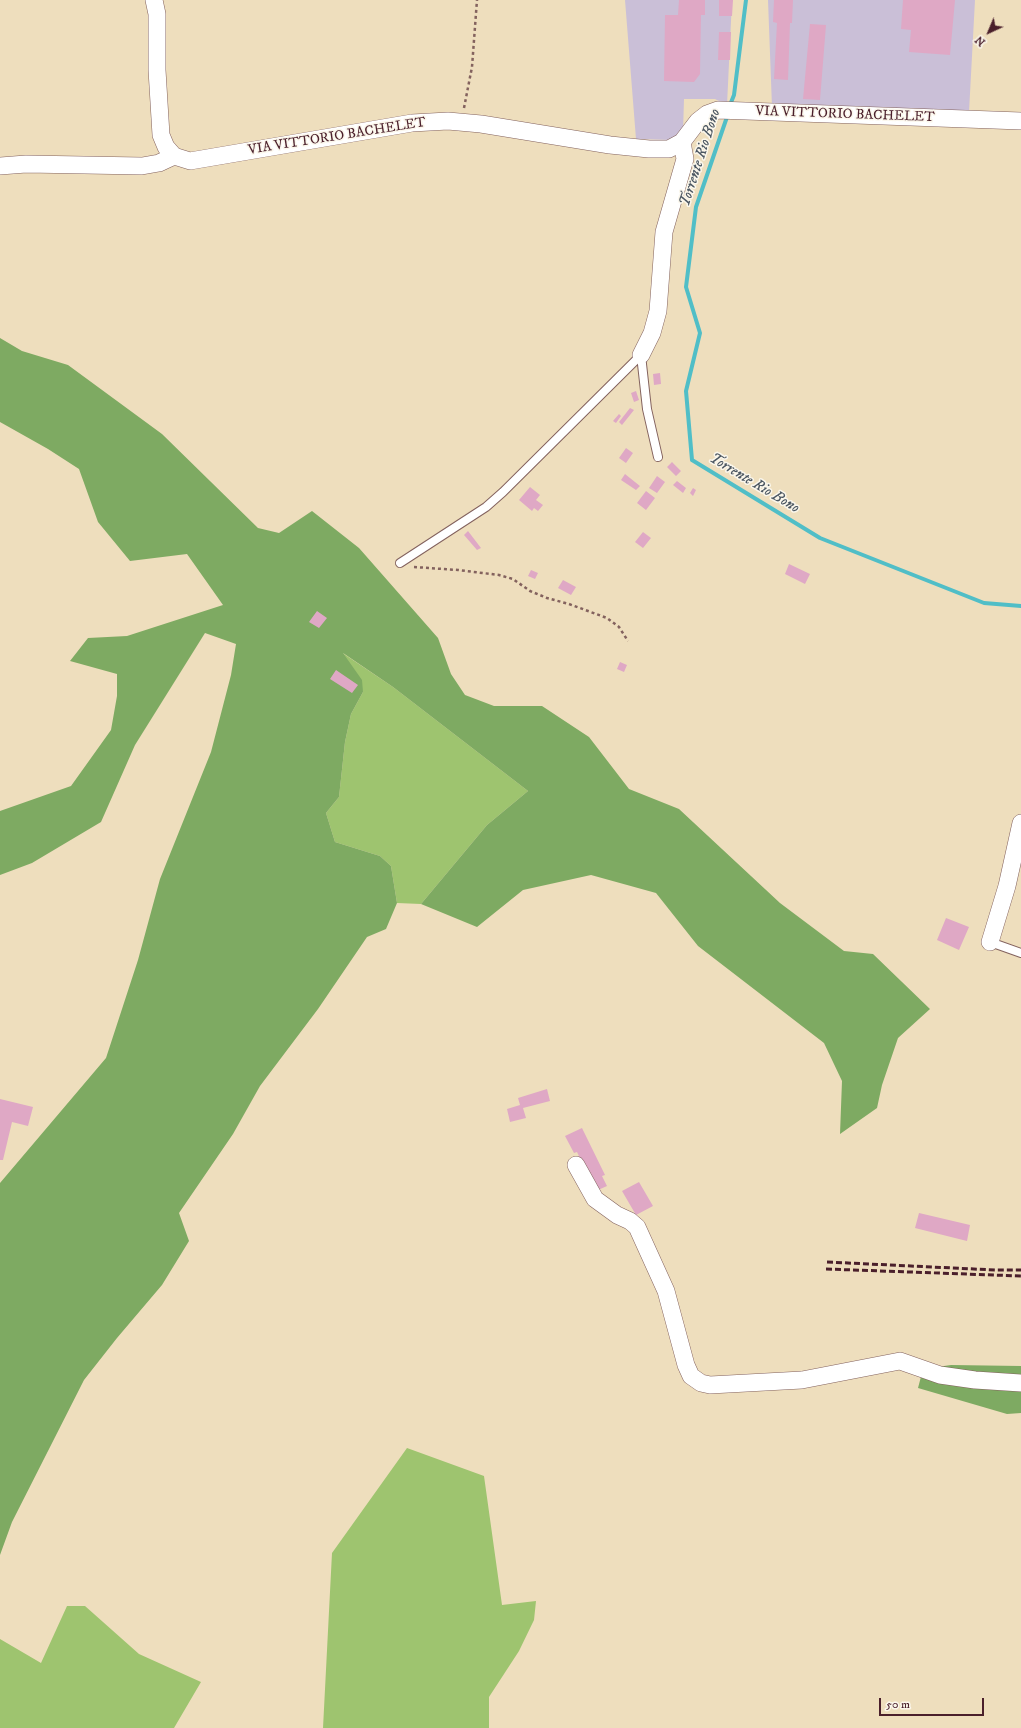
<!DOCTYPE html>
<html>
<head>
<meta charset="utf-8">
<style>
	body { margin:0 }
	#map { position:relative; width:1021px; height:1728px; overflow:hidden; background:#eedebd; font-family:"IM FELL DW Pica",serif }
	canvas { display:block }
	.north { position:absolute; left:969px; top:12px; width:40px; height:40px; -webkit-text-stroke:3px #fbf7ec; paint-order:stroke; rotate:224deg; font-size:11px; font-weight:700; line-height:16px; text-align:center; color:#4a1f2b }
	.north::after { content:''; display:block; margin:auto; width:14px; height:18px; background:#4a1f2b; clip-path:polygon(50% 0,100% 100%,50% 72%,0 100%) }
	.scale { position:absolute; left:879px; top:1698px; width:105px; height:18px; box-sizing:border-box; border:2px solid #4a1f2b; border-top:0; padding-left:5px; font-size:12px; line-height:14px; white-space:nowrap; color:#4a1f2b; -webkit-text-stroke:3px #fbf7ec; paint-order:stroke }
</style>
</head>
<body>
<div id="map">
<canvas width="1021" height="1728"></canvas>
<div class="north">N</div>
<div class="scale">50 m</div>
</div>
<script>
const ctx = document.querySelector('canvas').getContext('2d');
ctx.lineJoin = 'round';
function paint(path, color) {
  ctx.fillStyle = color;
  ctx.fill(path, 'evenodd');
}
function toPath(rows) {
  const path = new Path2D();
  for (const r of rows) {
    path.moveTo(r[0], r[1]);
    for (let i = 2; i < r.length; i += 2) path.lineTo(r[i], r[i + 1]);
  }
  return path;
}
function stroke(path, color, width, dash) {
  ctx.strokeStyle = color;
  ctx.lineWidth = width;
  ctx.lineCap = dash ? 'butt' : 'round';
  ctx.setLineDash(dash || []);
  ctx.stroke(path);
}
function label(font, color, halo, rows, align = 'center') {
  ctx.font = font + ' "IM FELL DW Pica",serif';
  ctx.lineWidth = 3;
  ctx.setLineDash([]);
  ctx.textBaseline = 'middle';
  ctx.strokeStyle = halo;
  ctx.fillStyle = color;
  for (const [text, x, y, turn = 0] of rows) {
    ctx.save();
    ctx.translate(x, y);
    ctx.rotate((+turn || 0) * Math.PI / 180);
    ctx.textAlign = isNaN(turn) ? turn : align;
    if (halo) ctx.strokeText(text, 0, 0);
    ctx.fillText(text, 0, 0);
    ctx.restore();
  }
}
paint(toPath([
	[625,0,732,0,727,105,715,99,684,99,683,132,671,140,636,139],
	[768,0,975,0,969,112,772,107]
]), '#cabfd7');
paint(toPath([
	[341,652,393,687,528,791,487,825,421,904,397,903,391,866,380,856,335,842,326,813,339,797,345,742,351,714,363,692],
	[407,1448,484,1476,502,1605,536,1601,534,1620,519,1651,489,1697,489,1728,323,1728,332,1553],
	[67,1606,85,1606,139,1654,201,1682,174,1728,0,1728,0,1639,41,1663]
]), '#9ec46f');
paint(toPath([
	[0,338,22,351,68,365,162,434,258,528,279,533,312,511,359,548,438,638,451,674,465,695,494,706,542,706,589,737,629,789,679,809,780,903,844,951,873,954,930,1009,898,1038,882,1085,877,1108,840,1134,842,1081,824,1043,698,946,656,893,591,875,523,890,477,927,421,904,487,825,528,791,393,687,343,653,362,680,363,692,351,714,345,742,339,797,326,813,335,842,380,856,391,866,397,903,386,929,367,937,318,1009,260,1086,233,1134,179,1213,189,1241,162,1285,117,1338,84,1380,12,1522,0,1555,0,1183,106,1058,138,960,160,879,211,752,231,675,236,644,205,633,135,745,101,822,32,863,0,875,0,811,71,786,111,730,117,696,117,674,70,661,88,638,127,636,223,605,187,554,130,561,98,522,79,469,48,449,0,422],
	[951,1365,1021,1366,1021,1413,1007,1414,918,1388,923,1369]
]), '#7eaa62');
stroke(toPath([
	[730,105,734,95,746,0],
	[728,114,696,207,686,287,700,333,686,391,692,460,820,538,984,603,1021,606]
]), '#50bec7', 4);
paint(toPath([
	[679,0,705,0,705,15,701,15,700,74,694,82,664,81,665,15,678,15],
	[719,0,733,0,732,16,719,16],
	[774,0,793,0,792,23,790,23,788,80,774,79,777,23,773,22],
	[903,0,955,0,950,55,909,52,911,30,901,29],
	[810,24,826,25,820,100,803,99],
	[719,32,731,32,730,60,718,60],
	[660,373,661,384,654,385,653,374],
	[636,391,639,400,634,402,631,393],
	[630,408,634,410,622,425,619,422],
	[619,414,621,416,616,423,613,421],
	[626,448,633,453,626,463,619,458],
	[672,462,681,471,676,476,667,467],
	[625,474,640,486,636,490,621,480],
	[657,476,665,482,657,493,649,488],
	[677,481,686,488,683,493,673,485],
	[530,487,540,495,536,500,543,505,538,511,534,508,532,511,519,500],
	[693,488,696,490,693,496,690,493],
	[646,491,655,498,646,510,637,503],
	[468,531,481,548,477,550,464,535],
	[643,532,651,538,643,548,635,542],
	[789,564,810,574,805,584,785,574],
	[531,570,538,573,535,579,528,576],
	[563,580,576,587,571,595,558,588],
	[317,611,327,618,319,628,309,622],
	[620,662,627,665,624,672,617,669],
	[336,670,358,685,352,693,330,679],
	[946,918,969,927,959,950,937,940],
	[547,1089,550,1101,523,1108,526,1118,510,1122,507,1109,520,1105,518,1098],
	[0,1099,33,1107,28,1126,12,1122,3,1160,0,1160],
	[582,1128,605,1175,602,1176,607,1186,598,1190,591,1181,577,1152,574,1153,565,1136],
	[639,1182,653,1206,636,1215,622,1191],
	[919,1213,970,1225,967,1241,915,1228]
]), '#dfa8c5');
const service = toPath([
	[641,355,647,409,658,457],
	[400,563,486,507,503,492,641,355],
	[990,942,1021,953]
]);
const minor = toPath([
	[154,0,157,14,157,70,161,135,166,147,174,156,190,161,412,123,448,121,481,124,610,145,649,149,669,149,682,142,698,121,707,114,718,110,1021,121],
	[0,166,26,164,142,166,159,163,174,156],
	[641,355,652,333,658,311,664,232,685,159,682,142],
	[990,942,1007,886,1021,823],
	[576,1165,595,1199,617,1215,630,1221,637,1227,666,1291,686,1365,691,1376,701,1383,710,1385,802,1380,900,1361,940,1375,975,1380,1021,1383]
]);
stroke(service, '#83625e', 10);
stroke(minor, '#83625e', 18);
stroke(toPath([
	[464,108,472,67,477,0],
	[414,567,458,570,499,575,513,579,530,591,547,598,569,604,607,618,619,627,628,641]
]), '#83625e', 2.5, [3, 3]);
stroke(service, '#fff', 8);
stroke(minor, '#fff', 17);
stroke(toPath([
	[827,1262,995,1270,1021,1270],
	[826,1269,1021,1276]
]), '#4a1f2b', 3, [6, 3]);
label('14px', '#4a1f2b', '#fbf7ec', [
	["VIA VITTORIO BACHELET",845,115,2],
	["VIA VITTORIO BACHELET",337,137,-9]
]);
label('italic 15px', '#4c5762', '#fbf7ec', [
	["Torrente Rio Bono",701,158,-72],
	["Torrente Rio Bono",754,484,31]
]);
</script>
</body>
</html>
